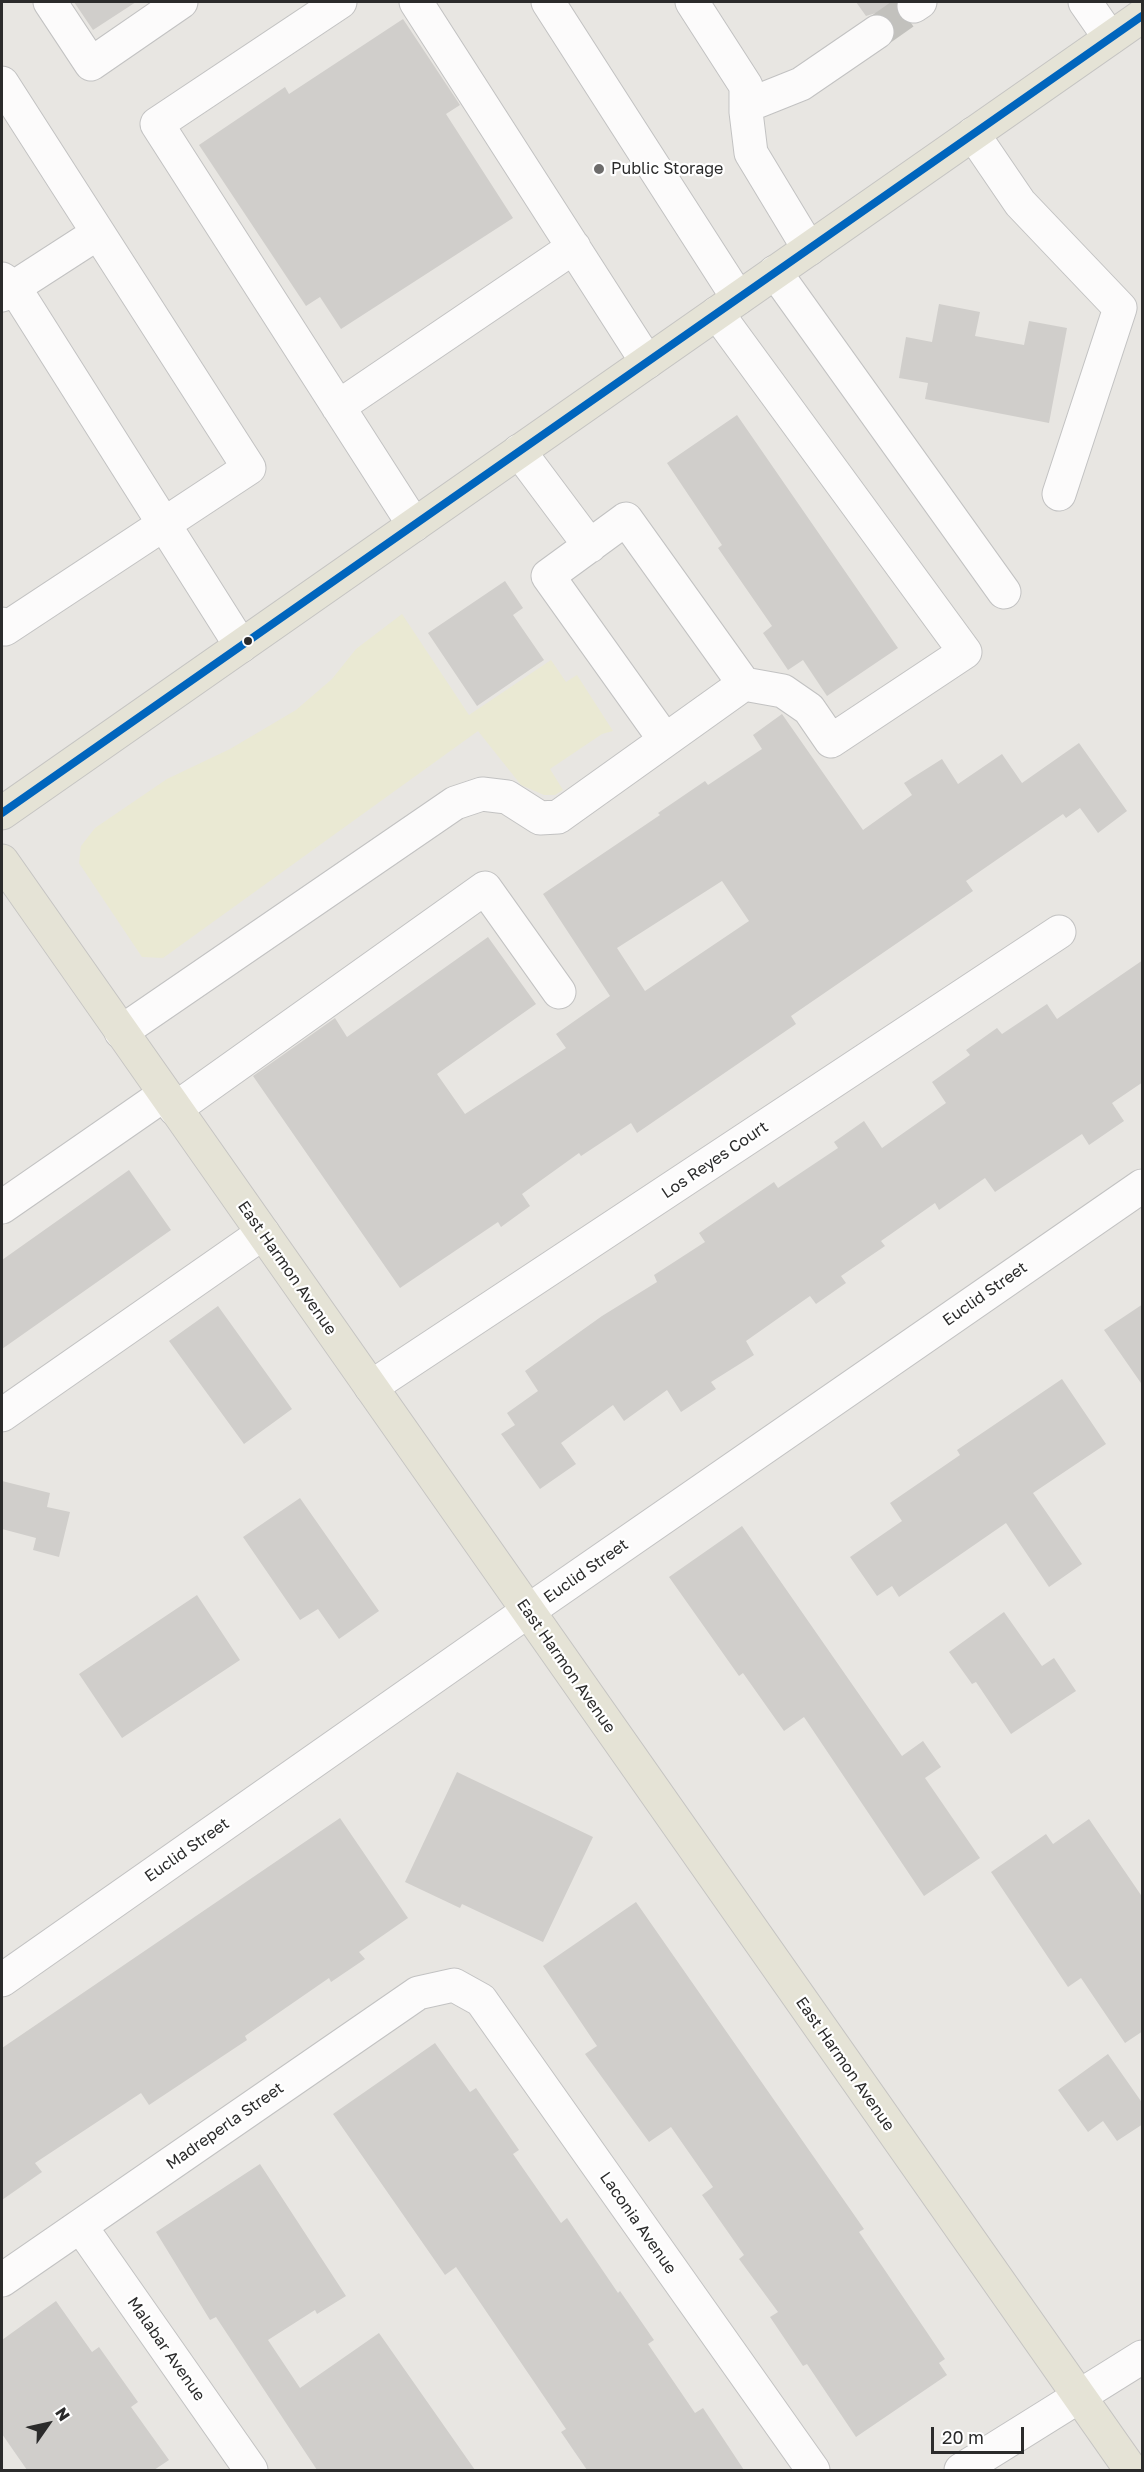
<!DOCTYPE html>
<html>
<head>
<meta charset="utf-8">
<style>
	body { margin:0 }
	#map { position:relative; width:1144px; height:2472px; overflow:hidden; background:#e8e6e2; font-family:"Golos Text",sans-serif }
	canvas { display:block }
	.frame { position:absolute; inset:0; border:3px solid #2b2b2b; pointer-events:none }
	.north { position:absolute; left:18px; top:2394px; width:60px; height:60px; -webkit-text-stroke:4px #fff; paint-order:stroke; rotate:56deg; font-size:16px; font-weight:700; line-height:24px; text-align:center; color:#2b2b2b }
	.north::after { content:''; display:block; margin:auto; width:21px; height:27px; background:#2b2b2b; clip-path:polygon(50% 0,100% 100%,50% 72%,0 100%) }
	.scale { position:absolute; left:931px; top:2427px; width:93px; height:27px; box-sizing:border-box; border:3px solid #2b2b2b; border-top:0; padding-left:8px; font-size:18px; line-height:21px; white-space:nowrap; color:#2b2b2b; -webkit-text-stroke:4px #fff; paint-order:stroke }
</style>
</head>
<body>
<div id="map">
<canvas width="1144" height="2472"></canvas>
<div class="frame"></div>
<div class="north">N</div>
<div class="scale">20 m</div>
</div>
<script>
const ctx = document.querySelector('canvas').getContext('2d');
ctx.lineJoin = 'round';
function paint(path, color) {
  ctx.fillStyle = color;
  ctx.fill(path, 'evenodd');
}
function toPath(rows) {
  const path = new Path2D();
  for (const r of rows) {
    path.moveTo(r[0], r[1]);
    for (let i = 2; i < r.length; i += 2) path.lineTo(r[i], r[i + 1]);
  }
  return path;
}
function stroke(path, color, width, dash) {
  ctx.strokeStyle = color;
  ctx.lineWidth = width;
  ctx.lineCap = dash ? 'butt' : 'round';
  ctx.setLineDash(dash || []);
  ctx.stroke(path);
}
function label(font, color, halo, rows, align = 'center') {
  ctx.font = font + ' "Golos Text",sans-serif';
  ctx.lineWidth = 4.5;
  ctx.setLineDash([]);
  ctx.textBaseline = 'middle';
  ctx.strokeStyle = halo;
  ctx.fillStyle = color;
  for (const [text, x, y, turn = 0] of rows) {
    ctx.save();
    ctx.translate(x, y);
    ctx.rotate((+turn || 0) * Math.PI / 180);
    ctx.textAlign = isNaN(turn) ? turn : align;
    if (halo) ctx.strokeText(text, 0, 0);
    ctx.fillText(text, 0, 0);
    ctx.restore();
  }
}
paint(toPath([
	[402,614,469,715,551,660,566,682,577,675,613,731,602,734,550,769,563,790,555,795,544,795,521,785,478,731,163,958,142,957,79,863,81,846,95,828,167,779,230,749,296,710,332,679,356,649]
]), '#eae9d3');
paint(toPath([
	[74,2,136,2,93,30],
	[856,2,896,2,898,16,907,23,896,30,893,22,886,15,876,13,866,16],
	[403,19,460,105,446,114,513,218,341,329,320,297,306,306,199,145,285,87,289,94],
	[939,304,980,312,975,336,1024,345,1029,321,1067,328,1049,423,925,399,928,383,899,378,906,337,932,342],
	[737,415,898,648,827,696,803,660,788,670,763,633,772,626,718,548,722,545,667,463],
	[505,581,523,608,513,615,544,660,477,706,428,633],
	[782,714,863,830,912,795,904,783,942,759,958,784,1002,754,1022,783,1079,743,1127,811,1098,833,1080,808,1066,818,1063,814,966,881,973,891,791,1016,796,1024,637,1133,631,1123,581,1156,579,1153,522,1194,530,1206,501,1227,498,1222,400,1288,253,1076,335,1018,347,1037,488,937,536,1004,437,1074,465,1114,566,1048,556,1034,610,996,543,894,660,815,658,813,705,781,708,785,762,749,753,735],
	[722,881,749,921,645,991,617,948],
	[1143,960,1143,1082,1112,1103,1124,1121,1089,1145,1082,1134,995,1192,985,1178,939,1210,935,1203,881,1241,885,1246,841,1276,846,1283,816,1304,810,1296,746,1341,754,1355,711,1382,716,1389,681,1412,667,1390,624,1421,613,1405,561,1443,576,1464,540,1489,501,1434,515,1425,507,1413,538,1391,525,1371,602,1316,657,1282,654,1275,705,1242,699,1233,774,1182,778,1188,838,1148,834,1142,864,1121,882,1148,946,1103,932,1082,970,1055,966,1050,997,1028,1002,1034,1047,1004,1057,1019],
	[129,1170,171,1230,2,1349,2,1260],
	[1143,1304,1143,1386,1104,1330],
	[218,1306,292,1409,244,1444,169,1341],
	[1062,1379,1106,1444,1033,1493,1082,1564,1049,1587,1006,1523,899,1597,892,1586,877,1596,850,1557,902,1521,890,1503,960,1455,957,1450],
	[2,1481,50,1493,47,1507,70,1512,59,1557,33,1550,36,1538,2,1529],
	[300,1498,379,1611,339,1639,318,1609,300,1620,243,1537],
	[742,1526,902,1756,923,1741,941,1767,925,1778,980,1858,924,1896,804,1717,784,1731,743,1673,739,1676,669,1577],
	[197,1595,240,1660,122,1738,79,1674],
	[1004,1612,1042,1666,1054,1658,1076,1691,1011,1734,976,1682,972,1684,949,1652],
	[457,1772,593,1837,543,1942,462,1904,460,1908,405,1882],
	[340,1818,408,1918,359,1952,365,1959,331,1982,329,1978,245,2036,247,2040,149,2105,141,2093,35,2163,42,2172,2,2200,2,2048],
	[1089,1819,1143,1898,1143,2031,1125,2043,1081,1978,1068,1987,991,1872,1046,1834,1053,1844],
	[636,1902,864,2229,859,2232,945,2359,939,2363,947,2375,856,2437,807,2364,803,2366,770,2317,778,2312,739,2259,744,2255,702,2195,713,2187,671,2127,649,2142,585,2054,597,2046,543,1966],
	[435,2043,470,2092,476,2088,519,2150,513,2154,561,2223,567,2218,618,2293,620,2291,654,2340,648,2344,695,2413,703,2408,744,2470,587,2470,561,2432,566,2429,456,2267,445,2275,333,2114],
	[1108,2054,1143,2104,1143,2124,1117,2141,1103,2121,1088,2132,1058,2090],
	[260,2164,346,2296,317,2314,315,2310,268,2340,300,2388,379,2333,475,2470,317,2470,216,2317,210,2320,156,2232],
	[56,2301,92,2352,99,2347,138,2402,131,2407,169,2460,154,2470,27,2470,2,2434,2,2340]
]), '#d0cecb');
stroke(toPath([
	[877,32,914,6]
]), '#c2c1bd', 33, [33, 16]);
const minor = toPath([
	[50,2,91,64,181,2],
	[340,2,157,124,414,525],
	[416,2,647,362],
	[548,2,738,298],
	[692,2,746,86,746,112,751,153,809,249],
	[1085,2,1110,38],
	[914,6,920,2],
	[2,83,249,468,5,629,2,624],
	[746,106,801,84,877,32],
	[973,134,1020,203,1120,308,1059,494],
	[775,272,1004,592],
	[2,279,14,287,241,646],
	[2,295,98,233],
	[717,313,965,652,831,741,809,709,783,691,744,684],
	[338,407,574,247],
	[519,451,590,546],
	[121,1032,455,803,482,794,507,797,540,818,558,817,744,684,626,519,548,576,665,740],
	[175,1109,485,888,559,992],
	[2,1207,165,1094],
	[371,1387,1059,932],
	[2,1415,263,1233],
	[2,1980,528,1611,1142,1186],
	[81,2227,251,2470],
	[2,2280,418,1993,454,1985,481,2000,813,2470],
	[961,2470,1142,2357]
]);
const major = toPath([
	[2,813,1142,16],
	[2,861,1131,2470]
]);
stroke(minor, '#c2c2c2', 35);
stroke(major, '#c5c4c2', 35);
stroke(minor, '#fcfbfb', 33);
stroke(major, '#e5e3d6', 33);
stroke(toPath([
	[2,813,1142,16]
]), '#0065bd', 8);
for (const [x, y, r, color] of [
	[599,169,6,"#6d6c6b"],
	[248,641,5,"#2b2b2b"]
]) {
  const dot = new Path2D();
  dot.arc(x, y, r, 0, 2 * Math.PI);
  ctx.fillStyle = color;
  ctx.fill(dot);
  stroke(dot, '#fff', 2);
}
label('16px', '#2b2b2b', '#fff', [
	["Public Storage",611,169]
], 'left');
label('16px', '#2b2b2b', '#fff', [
	["Los Reyes Court",715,1160,-34],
	["East Harmon Avenue",287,1268,55],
	["Euclid Street",985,1294,-35],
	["Euclid Street",586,1571,-35],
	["East Harmon Avenue",566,1666,55],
	["Euclid Street",187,1850,-35],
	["East Harmon Avenue",845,2064,55],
	["Madreperla Street",225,2126,-35],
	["Laconia Avenue",638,2223,55],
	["Malabar Avenue",166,2349,55]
]);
</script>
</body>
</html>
